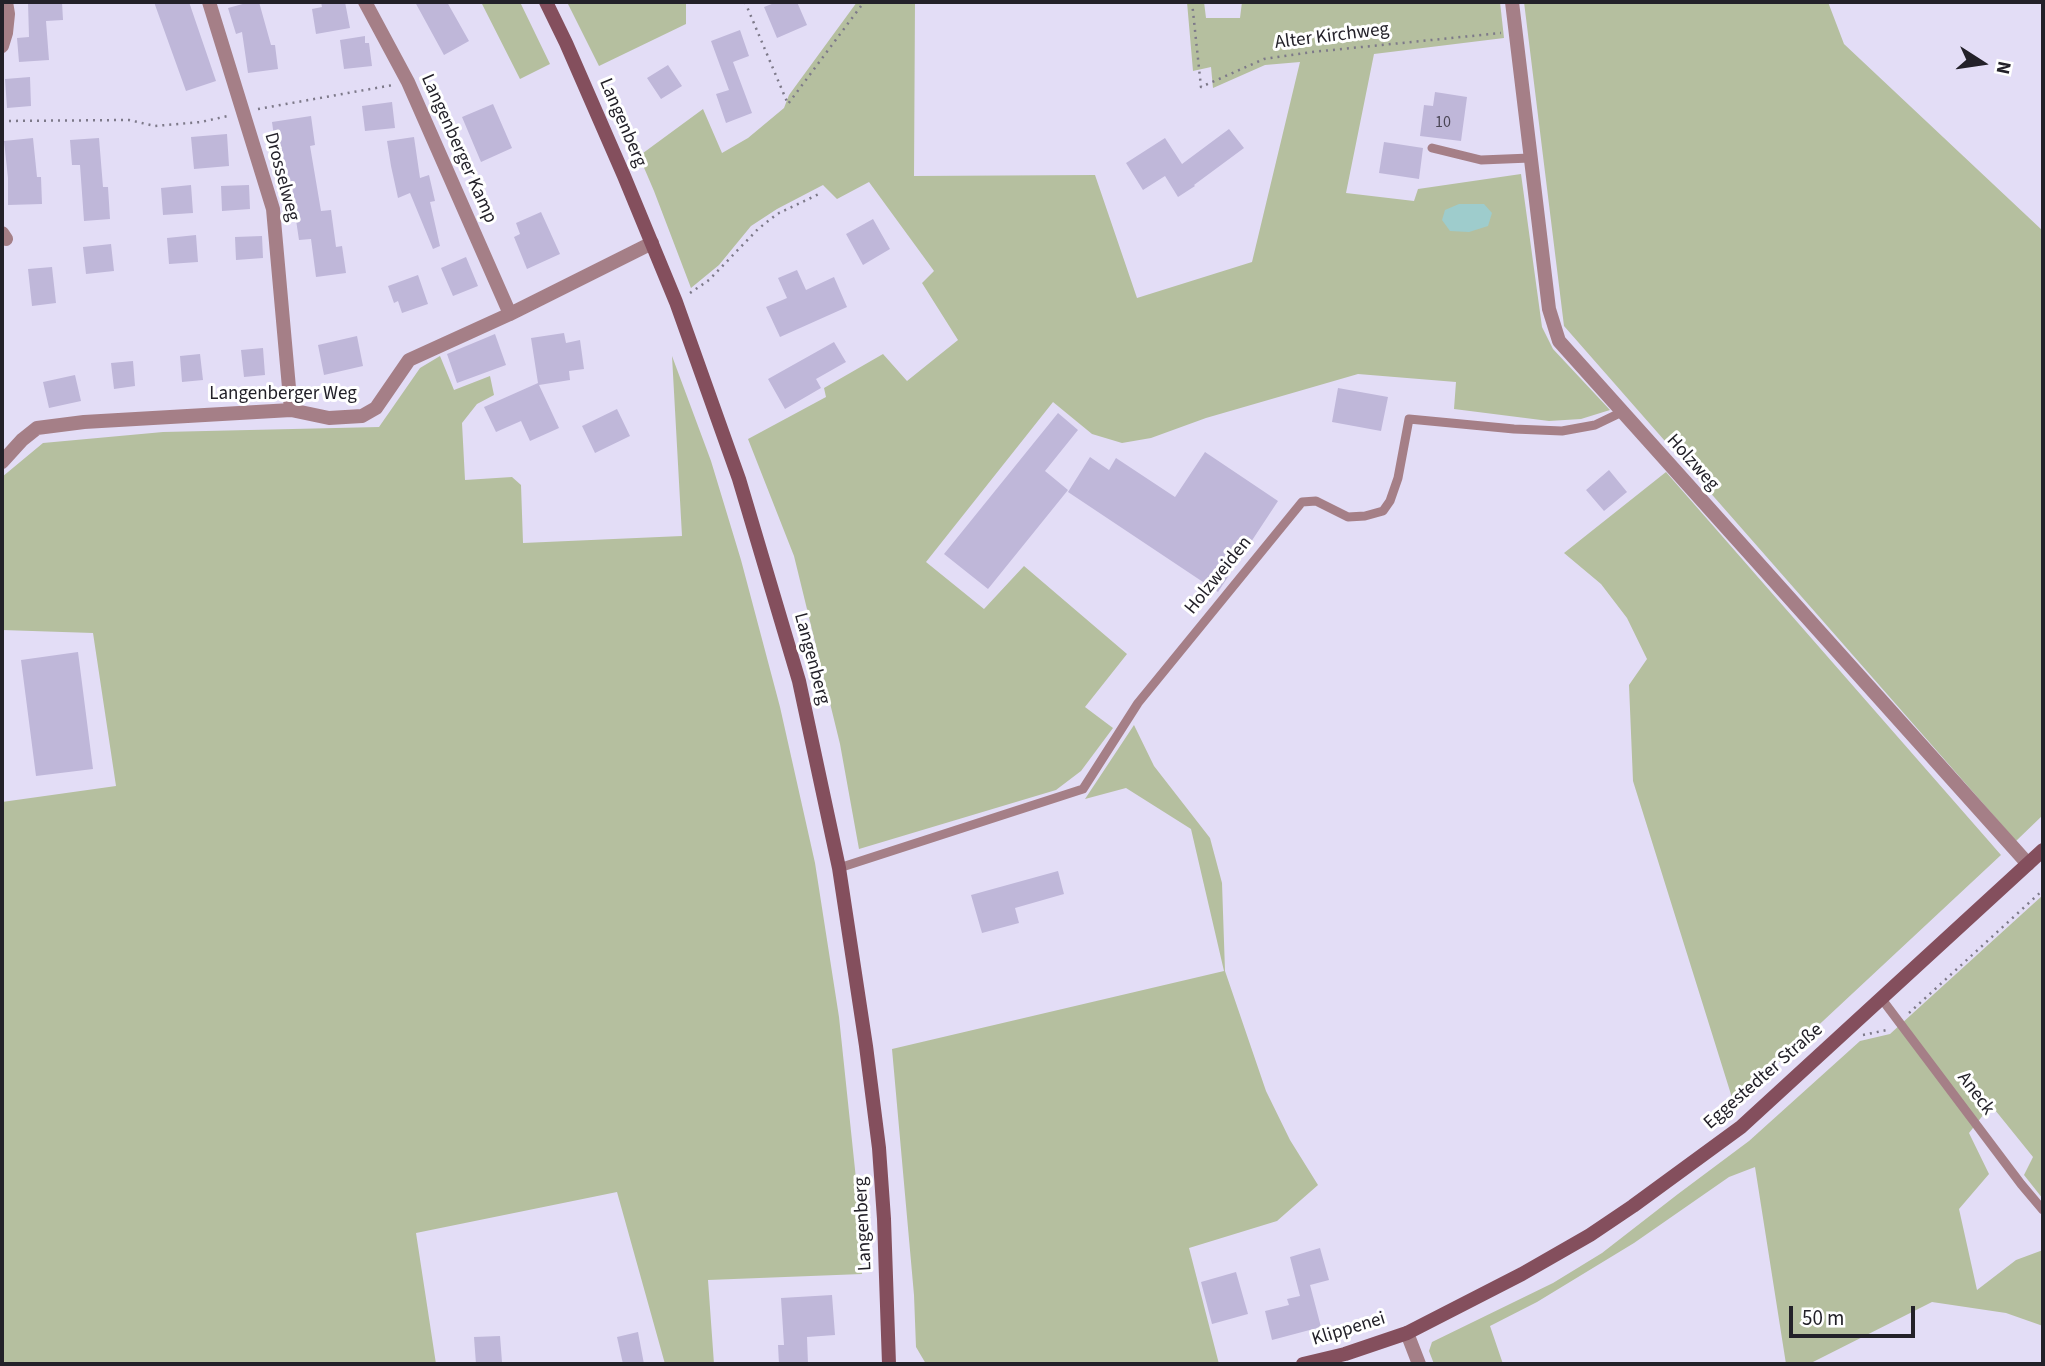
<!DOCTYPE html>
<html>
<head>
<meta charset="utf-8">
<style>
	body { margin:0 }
	#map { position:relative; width:2045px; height:1366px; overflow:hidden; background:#e3ddf6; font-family:"Source Sans 3",sans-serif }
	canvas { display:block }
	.frame { position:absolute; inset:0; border:4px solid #232129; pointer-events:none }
	.north { position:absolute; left:1947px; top:28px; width:70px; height:70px; -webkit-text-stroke:5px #fff; paint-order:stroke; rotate:102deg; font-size:19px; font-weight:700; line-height:28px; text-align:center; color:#232129 }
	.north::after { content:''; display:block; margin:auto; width:24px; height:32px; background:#232129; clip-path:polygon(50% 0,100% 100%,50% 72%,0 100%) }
	.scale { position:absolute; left:1789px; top:1306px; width:126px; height:32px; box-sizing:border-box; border:4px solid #232129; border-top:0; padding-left:9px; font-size:21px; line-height:24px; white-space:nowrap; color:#232129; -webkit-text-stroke:5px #fff; paint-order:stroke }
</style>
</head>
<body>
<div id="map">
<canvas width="2045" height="1366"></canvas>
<div class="frame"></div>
<div class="north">N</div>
<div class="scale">50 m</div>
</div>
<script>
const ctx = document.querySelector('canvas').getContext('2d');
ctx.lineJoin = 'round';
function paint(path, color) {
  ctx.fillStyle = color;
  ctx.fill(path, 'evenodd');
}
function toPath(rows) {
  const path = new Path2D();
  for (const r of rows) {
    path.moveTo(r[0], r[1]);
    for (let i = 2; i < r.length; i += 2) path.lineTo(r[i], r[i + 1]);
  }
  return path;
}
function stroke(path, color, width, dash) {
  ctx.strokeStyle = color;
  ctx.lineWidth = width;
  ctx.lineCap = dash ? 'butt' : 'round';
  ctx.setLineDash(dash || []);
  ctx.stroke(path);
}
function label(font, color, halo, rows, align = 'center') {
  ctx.font = font + ' "Source Sans 3",sans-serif';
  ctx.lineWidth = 6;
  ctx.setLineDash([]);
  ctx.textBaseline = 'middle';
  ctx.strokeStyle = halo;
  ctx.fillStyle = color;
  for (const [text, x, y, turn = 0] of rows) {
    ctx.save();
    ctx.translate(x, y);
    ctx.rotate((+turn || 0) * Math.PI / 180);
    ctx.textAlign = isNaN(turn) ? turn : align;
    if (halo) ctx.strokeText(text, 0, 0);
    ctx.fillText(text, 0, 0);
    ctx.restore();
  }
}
paint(toPath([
	[481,2,520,2,550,64,520,79],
	[567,2,686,2,686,24,599,66],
	[857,2,915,2,914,176,1095,175,1137,298,1252,262,1300,62,1265,65,1213,88,1211,67,1193,71,1187,2,1204,2,1206,18,1240,18,1242,2,1500,2,1504,38,1374,54,1346,193,1414,201,1418,189,1521,174,1542,327,1553,349,1610,410,1581,419,1549,421,1454,409,1456,382,1358,374,1206,418,1151,438,1122,443,1092,434,1053,402,926,562,984,609,1024,566,1127,654,1085,707,1113,728,1081,771,1056,790,859,849,840,744,794,556,748,439,826,397,824,388,883,354,907,381,958,340,922,283,934,271,869,182,837,199,823,185,777,209,751,226,719,265,691,288,654,191,639,156,703,109,722,153,748,138,784,108,789,95],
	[1524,2,1828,2,1844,44,2043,231,2043,815,2016,841,1564,326],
	[440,356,454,390,490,376,494,395,477,404,462,423,465,480,512,477,521,485,523,543,682,536,672,356,711,461,741,560,780,707,815,863,839,1017,858,1198,862,1274,708,1280,714,1364,665,1364,617,1192,416,1233,436,1364,2,1364,2,802,116,786,93,633,2,630,2,477,43,443,163,432,379,427,420,368],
	[1666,472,2001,855,1734,1104,1633,781,1629,685,1647,659,1627,618,1601,584,1564,553],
	[1134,725,1154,766,1210,838,1222,883,1225,971,1266,1091,1290,1140,1318,1185,1277,1221,1189,1248,1219,1364,926,1364,916,1347,914,1295,892,1049,1224,971,1191,829,1126,788,1085,799],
	[2043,895,2043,1199,2024,1175,2033,1157,1991,1105,1969,1133,1989,1174,1959,1209,1977,1290,2016,1260,2043,1250,2043,1326,2006,1313,1932,1302,1809,1364,1786,1364,1755,1167,1729,1177,1634,1243,1537,1302,1490,1326,1503,1364,1434,1364,1429,1351,1432,1342,1553,1283,1602,1253,1678,1194,1749,1141,1860,1041,1890,1034]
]), '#b5bf9f');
paint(toPath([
	[1459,204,1484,204,1492,213,1488,226,1469,232,1450,231,1442,220,1445,210]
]), '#9ecccc');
paint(toPath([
	[28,2,62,2,63,20,46,21,49,60,19,62,17,38,29,37],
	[154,2,189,2,216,81,186,91],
	[250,2,259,2,271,45,275,45,278,69,248,73,242,32,236,34,228,8],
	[321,2,345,2,350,28,316,34,312,9,322,7],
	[415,2,447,2,469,41,444,55],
	[777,2,797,2,807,25,777,38,764,7],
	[740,30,749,56,733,62,752,113,726,123,716,94,729,90,711,41],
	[365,36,365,43,369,43,372,66,344,69,340,40],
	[668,65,682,86,661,99,647,78],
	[30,77,31,106,7,108,5,79],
	[1435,92,1467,97,1461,141,1420,136,1424,105,1433,106],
	[392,102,395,128,365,131,362,106],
	[493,104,512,148,481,162,462,117],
	[311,116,315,145,310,146,321,211,331,210,336,247,342,246,346,273,316,277,311,239,299,240,292,193,290,194,282,150,276,151,272,122],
	[1229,129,1244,148,1194,185,1195,186,1178,197,1165,176,1143,190,1126,163,1165,138,1182,164],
	[227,134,229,166,194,169,191,137],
	[414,137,420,178,429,175,435,201,430,202,440,246,433,249,410,193,398,198,391,166,387,141],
	[33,138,37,177,41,177,42,204,8,205,8,178,4,141],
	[99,138,103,187,108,187,110,219,84,221,80,165,72,165,70,140],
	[1384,142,1423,148,1419,179,1379,173],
	[191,185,193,213,163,215,161,188],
	[249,185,250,209,222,211,221,186],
	[541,212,560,254,527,269,514,237,520,234,516,223],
	[873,219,890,249,863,265,846,234],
	[196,235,198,262,169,264,167,238],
	[262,236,263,258,236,260,235,237],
	[111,244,114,271,86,274,83,247],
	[466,257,478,286,453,296,441,268],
	[52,267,56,303,32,306,28,269],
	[797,270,806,290,834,277,847,307,780,337,766,307,787,298,778,278],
	[418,275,428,304,402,313,398,301,394,303,388,286],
	[564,333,566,343,580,340,584,369,569,371,570,380,539,385,559,428,530,441,521,421,496,432,484,407,538,383,531,338],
	[495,334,506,365,457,383,447,354],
	[357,336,363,366,324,375,318,345],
	[834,342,846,362,816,379,821,388,785,409,768,379],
	[263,348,265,375,244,377,241,350],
	[200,354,203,380,182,382,180,356],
	[133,361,135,386,114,389,111,363],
	[75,375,81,401,49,408,43,382],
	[1338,388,1388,397,1381,431,1332,422],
	[617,409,630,436,595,453,582,426],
	[1058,413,1078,430,1045,471,1068,490,988,589,944,554],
	[1205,452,1278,501,1218,592,1068,492,1090,457,1109,470,1116,458,1175,497],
	[1609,470,1627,492,1604,511,1586,490],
	[78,652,93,769,36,776,21,660],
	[1058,871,1064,894,1015,908,1019,923,982,933,971,895],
	[1320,1248,1329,1280,1310,1285,1321,1327,1272,1340,1265,1311,1289,1305,1287,1299,1300,1296,1290,1257],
	[1236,1272,1248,1314,1212,1324,1201,1282],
	[832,1295,835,1335,807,1337,808,1364,779,1364,778,1345,784,1345,781,1298],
	[638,1332,644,1364,623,1364,617,1337],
	[500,1336,502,1362,476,1364,474,1337]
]), '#bfb7d9');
stroke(toPath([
	[745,2,788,104,864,2],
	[1192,2,1201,87,1264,59,1312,52,1501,33],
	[258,109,393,85],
	[2,121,129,120,155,126,201,122,228,116],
	[690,293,709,280,758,229,777,214,819,194],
	[1909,1013,2043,890],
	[1863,1035,1887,1030]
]), '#7d7989', 2.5, [2, 5]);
stroke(toPath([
	[1432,148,1481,160,1530,158],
	[839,868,1083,789,1138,703,1302,502,1316,501,1348,517,1365,516,1383,511,1390,501,1398,478,1409,419,1514,429,1562,431,1595,425,1622,412],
	[1881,998,2021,1184,2043,1210]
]), '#a57f87', 9);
stroke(toPath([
	[209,2,273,209,291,410],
	[365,2,408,82,510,314],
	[1512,2,1549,309,1559,341,2028,864],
	[2,46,6,33,8,14,6,2],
	[2,233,6,239],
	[2,462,22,440,37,428,84,422,291,410,329,418,362,416,376,408,409,360,510,314,652,243],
	[1407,1333,1419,1364]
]), '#a57f87', 14);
stroke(toPath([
	[546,2,566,43,624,176,676,302,739,479,799,681,839,868,866,1046,879,1148,884,1219,889,1364],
	[1303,1364,1345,1354,1407,1333,1522,1274,1590,1235,1633,1206,1741,1127,2043,850]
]), '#844f5d', 14);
label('16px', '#4a4655', null, [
	["10",1443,123]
]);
label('19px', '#232129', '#fff', [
	["Alter Kirchweg",1332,37,-7],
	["Langenberg",622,123,67],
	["Langenberger Kamp",458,149,66],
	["Drosselweg",281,177,75],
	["Langenberger Weg",283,395],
	["Holzweg",1692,463,48],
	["Holzweiden",1219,576,-51],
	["Langenberg",811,659,75],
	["Eggestedter Straße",1764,1077,-41],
	["Aneck",1975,1094,53],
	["Langenberg",864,1224,-93],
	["Klippenei",1349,1330,-17]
]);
</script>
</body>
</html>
